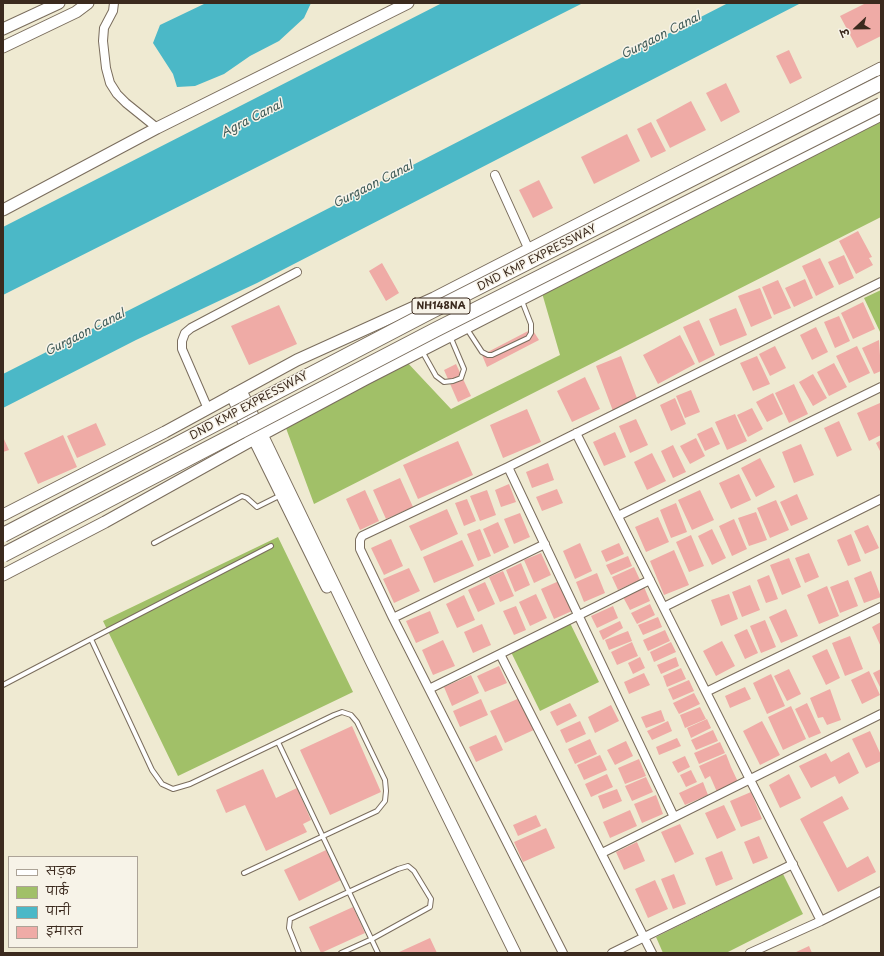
<!DOCTYPE html>
<html>
<head>
<meta charset="utf-8">
<style>
	body { margin:0 }
	#map { position:relative; width:884px; height:956px; overflow:hidden; background:#efead2; font-family:"Playpen Sans","Playpen Sans Deva",sans-serif }
	canvas { display:block }
	.frame { position:absolute; inset:0; border:4px solid #3b2a1e; pointer-events:none }
	.legend { position:absolute; left:8px; top:856px; width:130px; height:92px; box-sizing:border-box; background:#f7f3e8; border:1px solid #aca397; margin:0; padding:5px 7px; list-style:none; font-size:12px; color:#3b2a1e }
	.legend li { display:flex; align-items:center; gap:8px; height:20px }
	.legend b { width:20px; border:1px solid #aca397 }
	.north { position:absolute; left:836px; top:8px; width:40px; height:40px; -webkit-text-stroke:3px #f7f3e8; paint-order:stroke; rotate:248deg; font-size:11px; font-weight:700; line-height:16px; text-align:center; color:#3b2a1e }
	.north::after { content:''; display:block; margin:auto; width:14px; height:18px; background:#3b2a1e; clip-path:polygon(50% 0,100% 100%,50% 72%,0 100%) }
</style>
</head>
<body>
<div id="map">
<canvas width="884" height="956"></canvas>
<div class="frame"></div>
<ul class="legend">
<li><b style="height:5px;background:#fff"></b>सड़क</li>
<li><b style="height:11px;background:#a1c068"></b>पार्क</li>
<li><b style="height:11px;background:#4bb8c7"></b>पानी</li>
<li><b style="height:11px;background:#efaba6"></b>इमारत</li>
</ul>
<div class="north">उ</div>
</div>
<script>
const ctx = document.querySelector('canvas').getContext('2d');
ctx.lineJoin = 'round';
function paint(path, color) {
  ctx.fillStyle = color;
  ctx.fill(path, 'evenodd');
}
function toPath(rows) {
  const path = new Path2D();
  for (const r of rows) {
    path.moveTo(r[0], r[1]);
    for (let i = 2; i < r.length; i += 2) path.lineTo(r[i], r[i + 1]);
  }
  return path;
}
function stroke(path, color, width, dash) {
  ctx.strokeStyle = color;
  ctx.lineWidth = width;
  ctx.lineCap = dash ? 'butt' : 'round';
  ctx.setLineDash(dash || []);
  ctx.stroke(path);
}
function label(font, color, halo, rows, align = 'center') {
  ctx.font = font + ' "Playpen Sans",sans-serif';
  ctx.lineWidth = 3;
  ctx.setLineDash([]);
  ctx.textBaseline = 'middle';
  ctx.strokeStyle = halo;
  ctx.fillStyle = color;
  for (const [text, x, y, turn = 0] of rows) {
    ctx.save();
    ctx.translate(x, y);
    ctx.rotate((+turn || 0) * Math.PI / 180);
    ctx.textAlign = isNaN(turn) ? turn : align;
    if (halo) ctx.strokeText(text, 0, 0);
    ctx.fillText(text, 0, 0);
    ctx.restore();
  }
}
paint(toPath([
	[881,121,881,217,314,504,283,420,405,360,451,409,560,355,542,293],
	[881,290,881,334,864,298],
	[278,537,353,692,178,776,103,621],
	[570,623,599,682,540,711,511,652],
	[783,874,803,914,726,953,663,953,656,937]
]), '#a1c068');
paint(toPath([
	[206,3,311,3,304,18,279,41,250,56,224,74,195,86,177,87,173,74,153,43,160,25],
	[442,3,583,3,3,295,3,227],
	[728,3,801,3,257,283,136,340,3,408,3,374,226,261]
]), '#4bb8c7');
paint(toPath([
	[866,3,881,3,881,36,857,48,840,16],
	[789,50,802,78,790,84,776,56],
	[726,83,740,112,721,122,706,93],
	[691,101,706,130,670,148,656,120],
	[651,122,666,151,651,158,637,129],
	[627,134,640,161,594,184,581,157],
	[539,180,553,208,533,218,519,190],
	[858,231,872,257,869,258,873,265,856,274,839,241],
	[844,255,854,278,839,285,828,262],
	[820,258,834,287,816,296,802,266],
	[382,263,399,293,386,301,369,271],
	[805,279,813,298,794,307,785,288],
	[778,280,791,308,774,315,762,287],
	[760,288,772,318,751,327,738,296],
	[863,302,875,329,853,339,841,313],
	[279,305,297,344,249,365,231,326],
	[736,308,747,335,720,346,709,319],
	[839,316,850,341,835,348,824,322],
	[699,320,715,355,699,363,683,327],
	[816,327,828,352,812,360,800,335],
	[532,329,539,340,487,367,482,355],
	[680,335,695,364,658,384,643,355],
	[879,340,881,371,874,374,862,348],
	[775,346,786,368,770,376,759,354],
	[857,346,870,373,849,383,836,356],
	[621,356,638,401,613,411,596,366],
	[757,356,770,384,753,391,740,363],
	[834,363,847,387,829,396,817,372],
	[456,364,471,396,458,402,444,370],
	[813,374,827,398,813,406,799,382],
	[585,377,600,409,572,422,557,391],
	[794,384,808,414,789,423,775,393],
	[691,390,700,412,685,418,676,396],
	[773,393,783,414,767,422,756,402],
	[675,398,686,424,671,431,660,405],
	[880,403,881,435,869,441,857,413],
	[752,408,763,429,748,437,737,415],
	[527,409,541,442,503,458,490,425],
	[735,414,747,441,727,450,715,422],
	[636,419,648,445,630,453,619,426],
	[839,421,852,450,837,457,824,428],
	[96,423,106,445,77,458,67,436],
	[712,427,720,444,705,451,697,434],
	[615,432,626,457,604,466,593,442],
	[63,435,77,467,38,484,24,453],
	[3,437,9,450,3,452],
	[696,438,705,456,690,464,680,446],
	[881,440,881,453,876,443],
	[458,441,473,475,418,499,403,465],
	[801,444,814,475,794,483,782,452],
	[673,445,686,472,673,478,661,451],
	[652,453,666,481,647,490,634,462],
	[760,458,775,487,756,497,741,468],
	[548,463,554,480,532,488,526,472],
	[739,474,751,500,731,509,719,483],
	[400,478,413,507,386,519,373,490],
	[509,484,516,502,501,507,495,490],
	[557,489,563,503,542,511,536,497],
	[365,490,379,521,360,530,346,499],
	[487,490,496,515,480,521,470,496],
	[700,490,714,520,692,530,678,500],
	[797,494,808,519,791,526,780,502],
	[467,499,476,521,464,526,455,503],
	[776,500,789,530,770,538,757,508],
	[676,503,687,532,671,538,660,510],
	[447,509,458,534,421,551,409,526],
	[756,512,767,540,749,546,738,518],
	[520,513,530,537,514,544,504,519],
	[658,517,669,542,646,552,635,527],
	[734,519,747,549,732,556,719,526],
	[498,522,509,547,494,554,483,529],
	[868,525,879,548,865,554,854,531],
	[480,529,491,556,478,561,467,534],
	[712,529,726,558,712,565,698,536],
	[851,534,861,561,848,566,837,540],
	[691,535,704,566,689,572,676,542],
	[391,539,403,566,384,575,371,548],
	[462,540,474,566,434,583,423,557],
	[580,543,592,571,575,579,563,551],
	[619,543,624,554,606,562,601,551],
	[674,550,689,585,664,595,650,561],
	[541,553,551,575,534,583,524,560],
	[809,553,819,577,805,583,795,558],
	[628,556,632,566,611,575,606,565],
	[789,558,801,587,782,595,770,565],
	[521,563,530,585,515,592,506,570],
	[634,567,640,580,618,590,612,577],
	[409,568,420,591,394,603,383,579],
	[503,571,514,596,500,602,489,577],
	[871,571,881,597,864,603,854,578],
	[597,573,605,593,584,602,576,582],
	[769,575,778,599,766,603,757,580],
	[848,580,858,606,840,613,830,587],
	[559,581,572,611,554,619,541,589],
	[485,582,495,604,478,612,468,590],
	[750,585,760,610,742,617,732,592],
	[827,586,839,616,819,624,807,595],
	[644,587,650,601,630,610,623,597],
	[536,594,547,618,530,626,519,602],
	[729,594,738,619,721,626,711,600],
	[464,595,475,620,457,628,446,604],
	[650,604,655,615,637,624,631,613],
	[516,606,526,630,514,635,503,611],
	[613,606,618,618,597,628,591,616],
	[786,609,798,636,781,643,769,617],
	[430,611,439,633,416,643,406,621],
	[658,617,662,627,643,635,638,625],
	[765,620,776,647,761,653,750,626],
	[620,621,623,628,603,640,599,631],
	[881,622,881,647,872,627],
	[482,624,491,645,473,653,464,632],
	[747,629,758,653,745,659,734,635],
	[665,630,670,641,648,651,643,640],
	[628,631,632,641,609,650,605,640],
	[850,636,863,669,845,676,832,643],
	[443,640,455,666,433,675,422,650],
	[722,641,735,666,716,676,703,651],
	[632,642,638,656,617,665,611,652],
	[671,642,676,652,654,662,650,652],
	[827,649,840,678,826,685,812,656],
	[640,657,645,668,633,674,628,663],
	[676,657,679,666,661,674,657,665],
	[499,666,507,683,485,692,477,676],
	[681,668,686,679,667,687,663,676],
	[789,669,801,694,787,701,774,676],
	[881,669,881,689,873,673],
	[869,671,880,695,862,704,851,680],
	[644,673,650,685,629,694,624,682],
	[771,674,785,706,767,714,753,683],
	[471,675,479,693,452,706,444,687],
	[689,680,694,691,673,700,668,689],
	[745,687,751,699,730,708,725,696],
	[830,689,841,720,827,725,823,717,818,718,810,698],
	[694,693,700,704,679,714,673,703],
	[522,697,536,729,505,743,490,711],
	[481,699,488,715,460,727,453,711],
	[570,703,577,716,557,726,550,712],
	[807,703,821,733,809,738,795,709],
	[611,705,619,721,595,733,588,717],
	[791,706,806,739,783,750,768,717],
	[700,707,706,719,685,728,680,715],
	[661,710,665,721,646,728,641,717],
	[707,719,711,728,691,738,687,728],
	[580,721,586,734,566,743,560,730],
	[668,721,672,731,652,740,647,731],
	[762,721,780,755,760,765,743,731],
	[352,726,381,792,330,815,300,750],
	[713,730,718,741,696,750,691,740],
	[870,731,881,755,881,761,866,768,852,739],
	[496,735,503,750,476,762,469,747],
	[677,738,681,746,659,755,656,747],
	[590,739,597,754,575,764,568,749],
	[626,741,633,756,615,765,607,750],
	[720,742,725,753,699,764,694,753],
	[849,752,859,773,839,784,835,776,811,788,799,766,826,753,831,762],
	[726,754,731,767,713,775,731,767,738,782,717,792,710,776,705,779,699,766],
	[600,755,607,770,584,780,577,765],
	[685,756,690,767,678,773,672,762],
	[639,759,646,776,625,784,618,768],
	[263,769,276,798,297,788,311,820,303,824,307,832,266,851,245,805,226,813,216,790],
	[691,770,697,782,686,787,680,775],
	[607,774,613,787,591,797,585,784],
	[789,774,801,798,780,808,769,785],
	[646,777,653,792,632,801,625,786],
	[703,782,708,795,685,805,679,793],
	[617,789,622,801,603,809,598,796],
	[751,792,762,819,741,827,730,801],
	[656,795,663,814,642,823,634,804],
	[842,796,849,809,823,822,847,868,868,856,876,872,838,892,800,819],
	[724,805,736,830,717,839,705,813],
	[630,810,637,826,610,838,603,822],
	[536,815,541,826,518,836,513,825],
	[680,824,694,854,675,863,661,832],
	[546,828,555,848,523,862,514,842],
	[759,836,768,858,753,864,744,842],
	[637,842,645,861,624,870,616,852],
	[326,850,341,880,299,901,284,870],
	[722,851,733,879,716,886,705,858],
	[674,874,686,904,673,909,661,879],
	[655,880,668,909,648,918,635,889],
	[353,907,365,933,321,953,309,927],
	[430,938,437,953,397,953],
	[809,946,812,953,794,953]
]), '#efaba6');
const lane = toPath([
	[467,329,482,352,488,355,492,355,528,338,531,333,531,324,522,301],
	[422,351,436,376,444,382,453,381,461,378,464,369,450,336],
	[154,543,242,496,247,498,257,507,281,495],
	[91,639,271,546],
	[3,685,91,639,152,770,162,784,173,789,190,784,278,742,378,953],
	[244,873,377,811,385,801,386,791,385,780,357,722,351,715,342,712,334,715,278,742],
	[299,953,289,928,290,919,398,869,408,866,414,871,431,899,430,907,372,939,341,953]
]);
const street = toPath([
	[114,3,113,11,104,28,103,41,106,68,110,83,117,94,126,103,157,128],
	[495,175,529,250],
	[208,409,182,349,182,341,185,333,191,328,297,272],
	[576,433,821,921],
	[508,467,674,817],
	[618,516,881,387],
	[664,607,881,499],
	[393,618,545,544],
	[500,654,652,953],
	[429,689,650,580],
	[706,692,881,607],
	[602,853,881,714],
	[563,953,393,618,360,549,360,540,362,536,508,467,881,282],
	[612,953,793,864],
	[750,953,821,921,881,891]
]);
const secondary = toPath([
	[3,29,59,3],
	[3,47,76,12,88,3],
	[3,210,157,128,408,3],
	[241,391,371,661,515,953],
	[232,395,248,433,254,439,327,587],
	[3,515,165,432,297,360,434,298,881,68],
	[3,575,105,522,254,439,366,379,881,115]
]);
stroke(lane, '#7a6d5d', 6);
stroke(street, '#7a6d5d', 10);
stroke(secondary, '#7a6d5d', 13);
stroke(lane, '#fff', 4);
stroke(street, '#fff', 8);
stroke(secondary, '#fff', 11);
const highwayBridge = toPath([
	[3,535,428,313,881,83],
	[3,555,435,330,881,105]
]);
stroke(highwayBridge, '#7a6d5d', 16, []);
stroke(highwayBridge, '#fff', 14);
for (const [x, y, w] of [
	[441,306,58]
]) {
  const box = new Path2D();
  box.roundRect(x - w / 2, y - 8, w, 16, 3);
  ctx.fillStyle = '#f7f3e8';
  ctx.fill(box);
  stroke(box, '#3b2a1e', 1);
}
label('bold 10px', '#3b2a1e', null, [
	["NH148NA",441,306]
]);
label('11px', '#3b2a1e', '#f7f3e8', [
	["DND KMP EXPRESSWAY",537,258,-27],
	["DND KMP EXPRESSWAY",249,406,-28]
]);
label('italic 12px', '#415c59', '#f7f3e8', [
	["Gurgaon Canal",661,36,-27],
	["Agra Canal",252,119,-27],
	["Gurgaon Canal",373,185,-27],
	["Gurgaon Canal",85,333,-27]
]);
</script>
</body>
</html>
